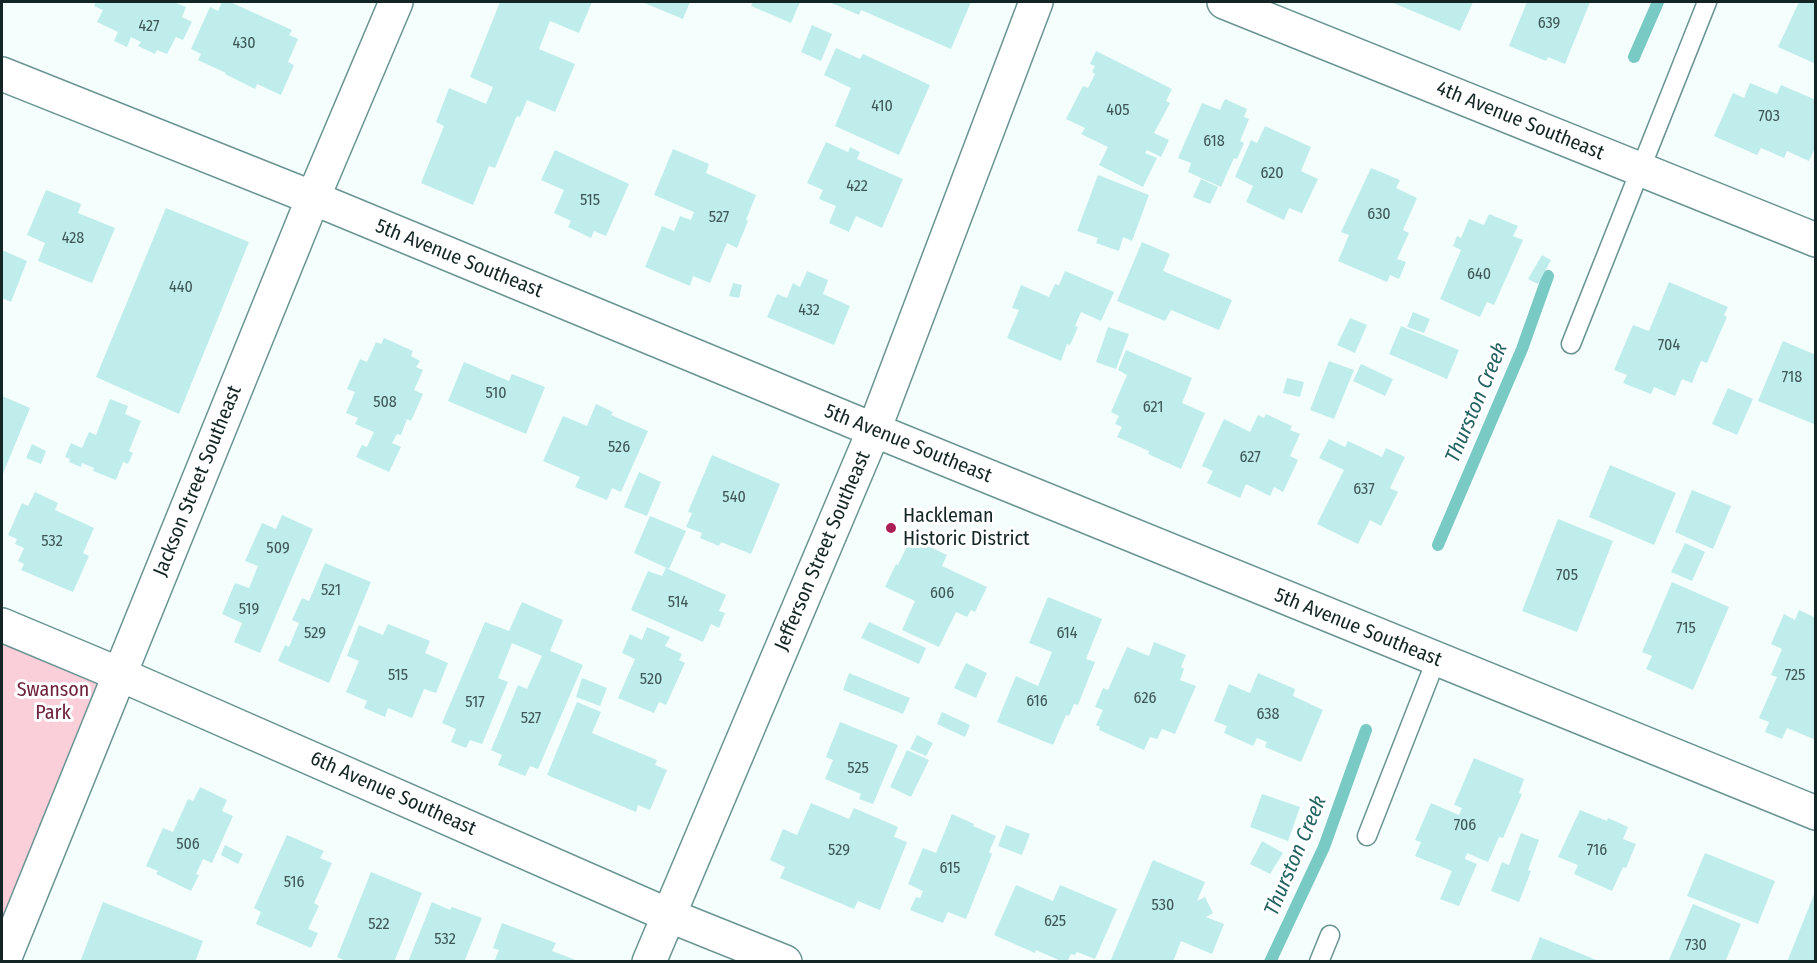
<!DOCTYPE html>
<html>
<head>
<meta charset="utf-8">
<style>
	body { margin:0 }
	#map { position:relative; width:1817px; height:963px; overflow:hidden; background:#f4fefd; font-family:"Fira Sans Condensed",sans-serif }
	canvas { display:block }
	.frame { position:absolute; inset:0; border:3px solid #132524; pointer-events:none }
</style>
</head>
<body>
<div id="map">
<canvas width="1817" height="963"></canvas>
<div class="frame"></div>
</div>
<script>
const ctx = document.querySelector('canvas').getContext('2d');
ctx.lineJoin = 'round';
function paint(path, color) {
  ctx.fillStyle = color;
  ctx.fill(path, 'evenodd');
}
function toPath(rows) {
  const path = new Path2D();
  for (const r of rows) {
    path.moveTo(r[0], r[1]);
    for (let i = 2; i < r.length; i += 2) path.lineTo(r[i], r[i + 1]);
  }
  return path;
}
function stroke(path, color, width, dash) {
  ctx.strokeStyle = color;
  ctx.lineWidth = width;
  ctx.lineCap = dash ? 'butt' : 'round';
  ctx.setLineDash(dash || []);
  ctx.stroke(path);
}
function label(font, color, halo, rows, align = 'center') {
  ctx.font = font + ' "Fira Sans Condensed",sans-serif';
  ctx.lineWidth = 6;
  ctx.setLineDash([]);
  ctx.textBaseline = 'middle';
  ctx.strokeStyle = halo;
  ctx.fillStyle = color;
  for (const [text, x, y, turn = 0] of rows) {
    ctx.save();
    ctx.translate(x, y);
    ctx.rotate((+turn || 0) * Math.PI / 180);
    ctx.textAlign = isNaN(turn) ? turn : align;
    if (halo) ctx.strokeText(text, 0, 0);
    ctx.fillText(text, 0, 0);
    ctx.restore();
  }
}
paint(toPath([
	[2,625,119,674,2,961]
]), '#fbcfda');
stroke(toPath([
	[1634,57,1658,2],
	[1438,545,1522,349,1548,276],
	[1270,962,1324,847,1366,730]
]), '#79c9c5', 12);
paint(toPath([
	[96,2,174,2,186,7,182,17,192,22,183,40,176,37,167,54,157,50,155,54,138,46,141,42,131,37,127,47,114,41,118,32,97,22,103,10,94,6],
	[222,2,230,2,292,30,289,35,298,39,288,62,294,65,281,95,257,84,255,89,225,74,226,73,198,60,201,54,191,49,210,7,218,11],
	[500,2,592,2,579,33,550,21,539,49,575,64,555,112,527,100,520,117,517,116,495,168,489,166,473,205,421,183,444,126,436,122,449,88,486,104,493,87,470,77],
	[642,2,690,2,683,19],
	[753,2,800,2,791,23,751,6],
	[829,2,971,2,951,49,861,10,859,15],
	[1391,2,1473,2,1460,31],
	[1527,2,1590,2,1565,64,1548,57,1546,61,1509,46],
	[1799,2,1816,2,1816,64,1778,47],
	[812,25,832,34,821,61,801,52],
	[836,48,860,59,863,54,930,85,899,155,835,126,851,88,824,75],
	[1096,51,1172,89,1166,101,1170,103,1154,133,1169,140,1161,157,1147,150,1145,153,1157,158,1143,187,1099,165,1108,147,1081,134,1085,128,1066,119,1083,86,1088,88,1095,74,1092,72,1095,66,1090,64],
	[1750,83,1777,94,1781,85,1816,100,1816,146,1809,161,1787,151,1784,158,1761,148,1757,155,1714,136,1733,93,1744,98],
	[1225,99,1247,109,1244,117,1249,119,1240,141,1244,143,1237,159,1234,158,1221,187,1188,172,1191,163,1178,158,1202,103,1220,110],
	[1265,126,1311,147,1301,171,1318,179,1302,213,1289,208,1284,220,1246,202,1253,186,1235,177,1251,140,1257,143],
	[826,142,848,152,850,147,860,152,857,159,903,179,882,228,856,216,849,232,829,223,836,206,819,199,823,190,807,183],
	[673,149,709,164,706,173,756,195,746,220,748,221,737,248,727,243,710,283,693,276,690,286,645,267,662,226,674,231,680,216,691,220,694,212,654,195],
	[555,150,629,184,606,236,594,231,591,238,568,227,571,221,554,213,564,190,541,180],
	[1371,168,1400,180,1396,188,1417,198,1403,230,1409,233,1397,259,1406,262,1399,279,1390,275,1387,282,1338,261,1349,235,1341,232],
	[1098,175,1149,195,1132,241,1123,237,1119,251,1096,243,1098,238,1077,231],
	[1201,179,1218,187,1210,204,1193,197],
	[46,190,81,204,78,213,115,228,92,283,38,261,45,243,27,235],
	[166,208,249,242,179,414,96,377],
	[1489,214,1518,226,1513,236,1523,240,1494,305,1487,302,1480,317,1440,299,1461,250,1453,246,1457,236,1461,238,1469,219,1484,225],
	[1142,242,1170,254,1163,271,1232,300,1219,330,1171,310,1165,321,1117,301],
	[2,250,27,261,11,302,2,298],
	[1542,255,1551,260,1538,284,1528,279],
	[807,271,828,280,823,294,850,306,834,345,767,317,777,294,787,298,793,283,800,287],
	[1065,271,1114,292,1101,321,1081,312,1075,326,1078,327,1070,345,1067,344,1061,361,1007,338,1019,310,1012,308,1021,285,1049,297,1055,284,1059,285],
	[1669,282,1728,307,1724,315,1727,317,1707,363,1701,361,1692,383,1682,379,1675,396,1654,387,1651,394,1623,383,1627,375,1614,370,1633,325,1649,331],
	[733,283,742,285,739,298,729,296],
	[1413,312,1430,319,1424,333,1407,327],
	[1350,318,1367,325,1355,353,1337,345],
	[1401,326,1459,350,1447,379,1389,354],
	[1108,327,1129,334,1116,369,1096,362],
	[384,338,413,351,411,356,420,361,416,367,423,370,414,390,423,394,411,421,407,419,401,435,397,434,392,443,401,447,389,472,356,457,362,445,367,447,374,432,355,424,358,418,346,413,355,392,347,389,360,359,367,362,376,342,381,344],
	[1783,341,1816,355,1816,425,1758,401],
	[1126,350,1192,378,1182,403,1205,413,1181,469,1148,454,1149,451,1117,437,1122,427,1115,424,1119,416,1111,412,1127,375,1118,370],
	[1329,361,1354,370,1334,419,1310,410],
	[464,362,509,381,512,374,545,387,526,434,448,401],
	[1361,364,1393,379,1385,396,1353,381],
	[1287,378,1304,382,1300,397,1283,393],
	[1728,388,1753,399,1737,435,1712,424],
	[2,396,30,408,2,476],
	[110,399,128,406,125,414,141,421,129,451,133,453,128,464,123,462,116,480,93,471,94,468,82,463,81,467,69,462,70,459,65,457,71,443,82,448,89,432,96,435],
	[596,404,613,412,611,415,648,431,621,492,612,488,607,500,575,487,580,477,543,461,563,416,587,426],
	[1266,414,1292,426,1290,430,1300,434,1290,456,1298,460,1283,492,1274,487,1270,496,1246,484,1240,498,1207,483,1213,471,1202,466,1224,419,1250,432,1258,415,1264,418],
	[1329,439,1345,447,1348,441,1382,457,1386,448,1405,457,1390,488,1398,492,1381,526,1370,520,1358,544,1317,524,1344,470,1319,458],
	[32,444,46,451,41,464,26,458],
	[712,455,780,484,751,554,721,542,719,546,700,538,702,533,686,527,692,513,688,512],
	[1610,465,1676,493,1654,545,1589,517],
	[639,472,661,482,647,516,624,507],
	[1692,490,1731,506,1713,549,1675,532],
	[35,492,58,503,55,510,94,528,83,553,89,556,73,592,21,570,24,564,18,561,24,548,15,544,17,539,8,535,22,503,28,506],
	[282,515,313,529,260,653,234,642,242,623,222,614,235,583,249,588,258,566,245,561,262,523,276,529],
	[650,516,686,531,669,569,634,553],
	[1558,519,1613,541,1577,632,1522,611],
	[911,538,947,555,942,566,987,587,975,612,971,610,967,617,956,612,939,647,902,630,915,601,885,587,896,564,898,565],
	[1685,543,1705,552,1692,581,1671,572],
	[325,563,371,582,329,683,278,661,285,645,289,647,299,623,292,620,302,598,309,601],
	[666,568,726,595,719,611,725,613,719,628,711,624,703,642,631,610,648,571,662,576],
	[1672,582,1729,607,1693,690,1646,669,1652,656,1642,652],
	[1048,597,1102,619,1086,659,1095,662,1078,705,1074,704,1069,716,1066,715,1053,745,997,722,1016,676,1038,686,1052,652,1029,643],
	[522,602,563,620,550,651,583,665,538,769,530,766,525,776,498,765,502,755,491,750,518,685,527,689,542,656,512,643,498,678,508,682,482,744,470,740,466,748,451,742,456,729,442,723,485,622,509,631],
	[1799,610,1816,618,1816,740,1787,728,1782,739,1765,732,1769,722,1759,718,1777,677,1771,675,1782,649,1771,644,1784,614,1795,620],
	[869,622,926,648,919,664,861,638],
	[388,624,430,641,425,653,448,663,436,693,424,689,412,718,388,708,385,717,364,708,367,701,346,692,359,661,347,656,359,625,383,635],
	[647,627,670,637,665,646,682,654,679,660,685,663,666,705,659,702,654,713,618,698,635,659,622,653,630,634,642,640],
	[1154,642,1186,655,1181,667,1184,669,1180,680,1196,686,1175,734,1162,729,1157,739,1150,737,1144,750,1099,730,1100,727,1096,725,1103,710,1095,707,1103,688,1108,690,1127,647,1149,656],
	[966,663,987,673,976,698,954,688],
	[849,673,910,698,903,714,843,690],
	[1258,673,1295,689,1293,696,1323,710,1301,762,1265,747,1267,742,1257,738,1253,746,1224,733,1227,726,1214,721,1229,684,1250,693],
	[582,678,607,688,600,706,576,697],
	[577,702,601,712,592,733,657,760,655,765,667,770,650,810,638,805,636,812,547,775],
	[942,712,970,725,965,737,937,724],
	[840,722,898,745,873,804,859,799,861,794,825,779,833,760,826,757],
	[917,735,933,743,926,756,910,749],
	[907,750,929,760,911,797,890,787],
	[1474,758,1524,779,1519,793,1522,794,1503,838,1499,837,1488,862,1467,853,1465,859,1477,864,1459,906,1440,899,1452,871,1415,856,1421,842,1415,840,1431,803,1459,815,1462,808,1454,805],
	[200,787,227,800,222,811,233,816,212,863,203,859,196,874,199,875,191,891,156,874,158,871,146,866,163,828,173,832,188,799,193,801],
	[1262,794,1300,807,1288,841,1250,827],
	[811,803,849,819,854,808,898,827,894,837,907,842,880,910,858,901,854,909,780,878,785,867,770,860,783,829,797,835],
	[1580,810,1607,821,1608,818,1628,827,1623,839,1636,844,1626,868,1623,867,1612,891,1574,874,1578,865,1558,857],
	[952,814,974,824,973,826,996,836,989,852,992,854,966,919,948,912,943,923,910,910,916,897,920,898,923,891,908,884,923,848,936,853],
	[1006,825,1030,834,1022,855,998,846],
	[1521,833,1539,840,1528,870,1531,871,1519,902,1491,891,1502,862,1509,865],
	[287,835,324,851,320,858,332,863,314,903,319,906,308,929,318,933,311,948,256,924,261,912,254,908],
	[1262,841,1283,853,1270,874,1250,864],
	[225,845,243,854,238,864,221,855],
	[1705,853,1775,881,1758,924,1687,896],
	[1153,860,1205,882,1197,901,1205,897,1213,913,1206,917,1224,924,1212,954,1181,941,1173,962,1110,962],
	[371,872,422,893,394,962,348,962,337,957],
	[1016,885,1053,901,1060,885,1117,909,1095,959,1077,952,1075,955,1071,954,1067,962,1063,962,1036,950,1035,953,994,935],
	[1815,892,1816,962,1787,962],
	[103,902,203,941,195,962,80,962],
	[432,902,450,910,452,907,482,918,464,962,408,962],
	[1693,904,1741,924,1725,962,1668,962],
	[502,923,556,943,552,951,581,962,494,962,499,950,493,948],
	[1540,937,1599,961,1599,962,1530,962]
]), '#bfedeb');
const service = toPath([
	[1571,344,1707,2],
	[1367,836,1436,660],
	[1319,962,1330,935]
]);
const minor = toPath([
	[1224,2,1816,240],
	[2,74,313,198,874,430,1816,813],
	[2,625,119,674,668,915,785,962],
	[3,962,313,198,396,2],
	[649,962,874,430,1036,2]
]);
stroke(service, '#699492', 21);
stroke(minor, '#699492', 36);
stroke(service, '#fff', 18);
stroke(minor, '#fff', 33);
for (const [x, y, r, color] of [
	[891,528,6,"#ad1f59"]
]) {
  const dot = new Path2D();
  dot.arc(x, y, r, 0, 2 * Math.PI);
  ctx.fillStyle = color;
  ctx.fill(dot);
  stroke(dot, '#fff', 2);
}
label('16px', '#3e5756', null, [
	["639",1549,24],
	["427",149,27],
	["430",244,44],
	["410",882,107],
	["405",1118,111],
	["703",1769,117],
	["618",1214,142],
	["620",1272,174],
	["422",857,187],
	["515",590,201],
	["630",1379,215],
	["527",719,218],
	["428",73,239],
	["640",1479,275],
	["440",181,288],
	["432",809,311],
	["704",1669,346],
	["718",1792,378],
	["510",496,394],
	["508",385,403],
	["621",1153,408],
	["526",619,448],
	["627",1250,458],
	["637",1364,490],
	["540",734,498],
	["532",52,542],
	["509",278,549],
	["705",1567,576],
	["521",331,591],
	["606",942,594],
	["514",678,603],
	["519",249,610],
	["715",1686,629],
	["529",315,634],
	["614",1067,634],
	["515",398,676],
	["725",1795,676],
	["520",651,680],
	["626",1145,699],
	["616",1037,702],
	["517",475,703],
	["638",1268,715],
	["527",531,719],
	["525",858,769],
	["706",1465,826],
	["506",188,845],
	["529",839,851],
	["716",1597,851],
	["615",950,869],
	["516",294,883],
	["530",1163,906],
	["625",1055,922],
	["522",379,925],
	["532",445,940],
	["730",1696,946]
]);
label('20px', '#132524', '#fff', [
	["4th Avenue Southeast",1520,121,22],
	["5th Avenue Southeast",459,259,22],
	["5th Avenue Southeast",908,444,22],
	["Jackson Street Southeast",198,481,-68],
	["Jefferson Street Southeast",823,551,-67],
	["5th Avenue Southeast",1358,628,22],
	["6th Avenue Southeast",393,794,24]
]);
label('20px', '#132524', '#fff', [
	["Hackleman",903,516],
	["Historic District",903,539]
], 'left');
label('20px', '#6c223b', '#fff', [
	["Swanson",53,690],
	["Park",53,713]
]);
label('italic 21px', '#206260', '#fff', [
	["Thurston Creek",1477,403,-67],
	["Thurston Creek",1296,856,-67]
]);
</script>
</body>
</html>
